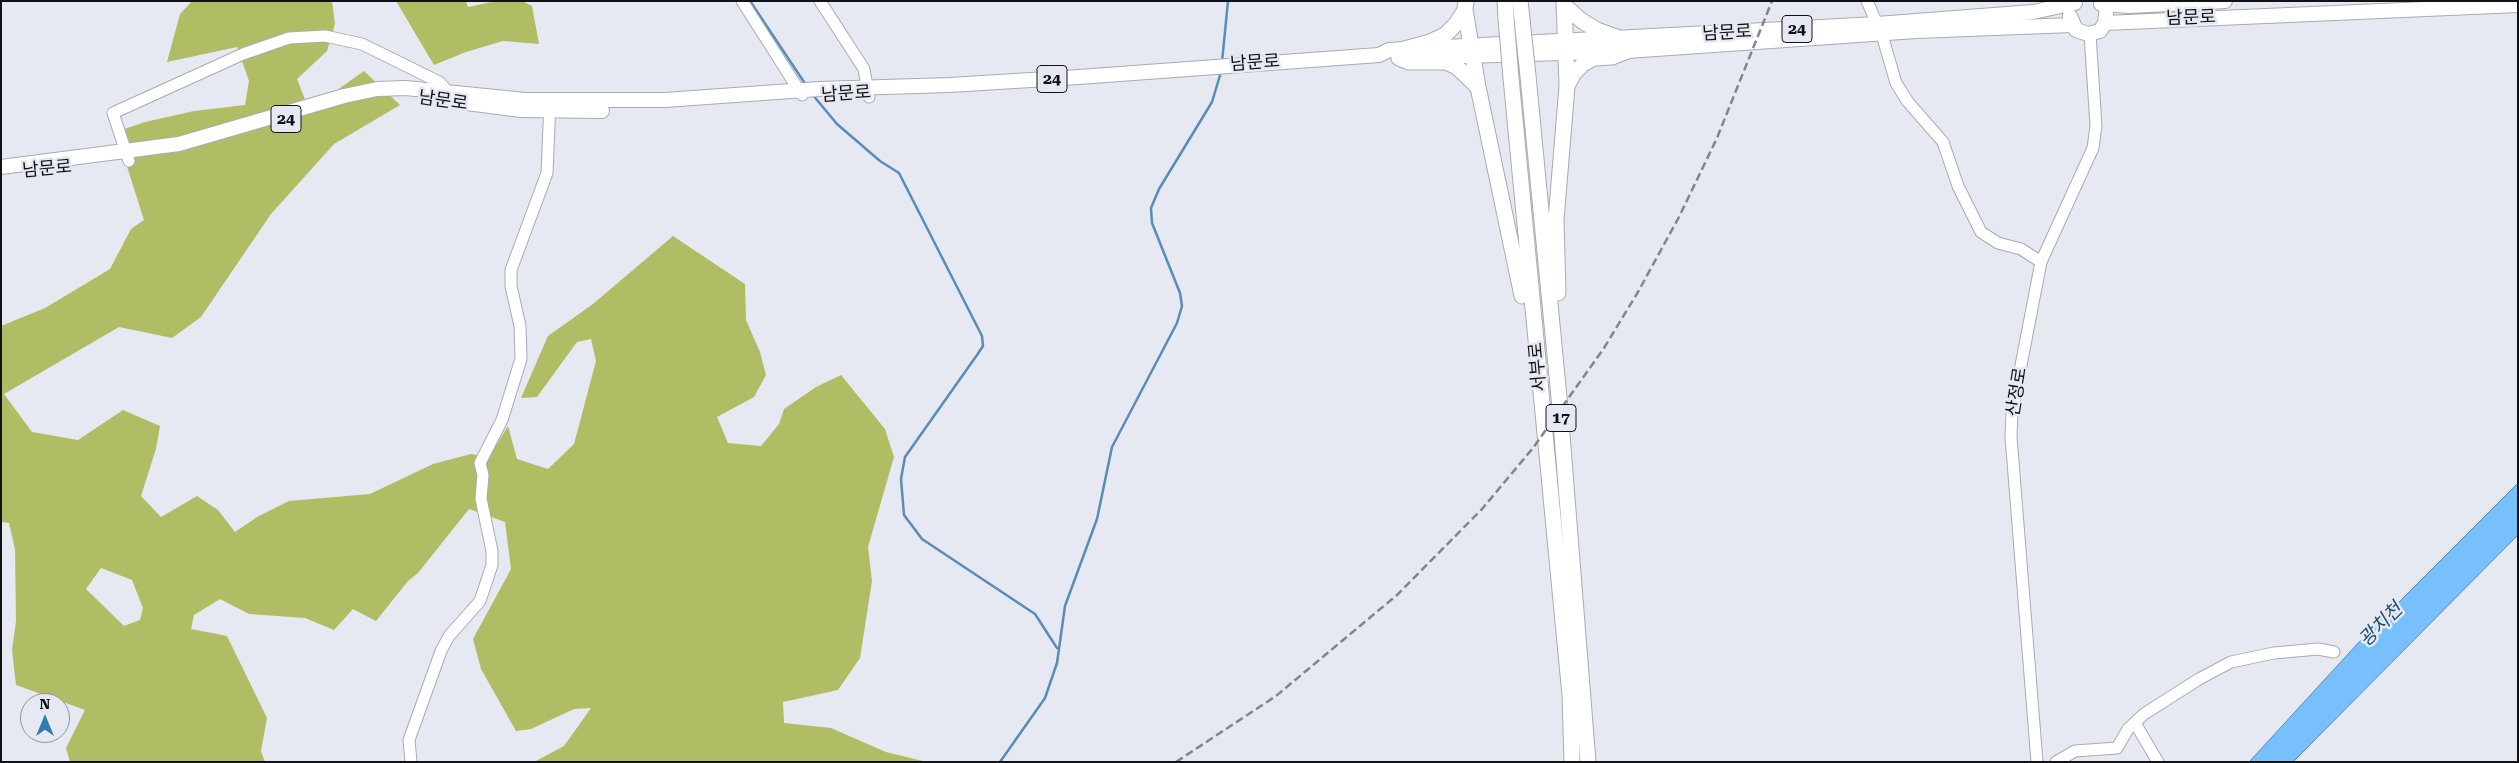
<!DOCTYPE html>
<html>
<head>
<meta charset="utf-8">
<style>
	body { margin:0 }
	#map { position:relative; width:2519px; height:763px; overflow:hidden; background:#e6e9f1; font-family:"Roboto Serif",serif }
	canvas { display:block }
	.frame { position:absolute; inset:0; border:2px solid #111215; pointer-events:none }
	.north { position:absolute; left:20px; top:693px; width:50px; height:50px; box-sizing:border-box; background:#e6e9f1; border:1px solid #919399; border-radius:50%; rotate:0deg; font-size:14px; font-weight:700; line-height:20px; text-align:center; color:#111215 }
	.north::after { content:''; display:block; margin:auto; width:18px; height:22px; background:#317db0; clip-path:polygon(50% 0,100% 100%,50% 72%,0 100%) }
</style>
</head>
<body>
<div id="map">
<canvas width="2519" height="763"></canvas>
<div class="frame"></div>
<div class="north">N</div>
</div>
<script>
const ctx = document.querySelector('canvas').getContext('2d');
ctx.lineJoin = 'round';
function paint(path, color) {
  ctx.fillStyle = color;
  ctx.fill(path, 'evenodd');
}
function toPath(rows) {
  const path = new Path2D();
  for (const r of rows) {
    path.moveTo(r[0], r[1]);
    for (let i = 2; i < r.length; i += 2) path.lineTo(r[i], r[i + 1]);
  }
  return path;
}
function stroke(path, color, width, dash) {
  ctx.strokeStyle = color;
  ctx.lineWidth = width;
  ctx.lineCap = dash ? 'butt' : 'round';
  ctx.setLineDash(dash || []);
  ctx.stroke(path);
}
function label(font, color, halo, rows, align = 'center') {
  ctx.font = font + ' "Roboto Serif","Noto Sans KR",serif';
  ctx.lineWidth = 5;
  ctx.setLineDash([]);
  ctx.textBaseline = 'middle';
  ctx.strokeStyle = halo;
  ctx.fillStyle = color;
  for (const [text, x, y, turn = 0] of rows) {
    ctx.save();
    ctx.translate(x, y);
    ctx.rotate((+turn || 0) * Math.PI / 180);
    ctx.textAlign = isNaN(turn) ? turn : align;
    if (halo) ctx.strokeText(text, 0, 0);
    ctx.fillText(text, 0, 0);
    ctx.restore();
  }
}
paint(toPath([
	[192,1,332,1,335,24,327,51,297,79,309,110,364,71,400,105,334,144,271,214,201,317,172,338,119,327,4,394,32,432,78,440,123,410,160,426,156,449,141,496,161,517,197,496,218,510,235,532,257,517,289,501,370,494,433,464,471,454,489,457,508,426,517,459,548,469,574,444,596,361,591,339,577,342,537,397,521,398,548,336,593,304,673,236,745,284,746,320,760,352,766,375,754,397,717,417,728,443,761,446,779,424,784,409,816,387,841,375,885,429,894,457,868,547,872,581,860,658,838,690,783,702,784,723,831,728,886,752,927,762,534,762,564,746,591,708,574,709,531,729,516,731,481,669,473,639,511,569,505,522,469,509,418,573,408,581,376,621,353,609,334,630,305,618,249,614,220,599,194,615,191,629,227,636,267,718,261,751,265,762,70,762,66,748,85,710,16,685,12,650,16,621,15,549,9,523,1,522,1,326,45,308,110,269,131,229,144,220,116,132,145,122,194,111,245,105,249,81,237,47,167,62,180,14],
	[101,568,132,580,143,608,140,620,124,626,86,589],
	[396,1,466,1,468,7,496,1,522,1,532,6,539,44,503,41,466,52,434,65]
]), '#b0bd65');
const water = toPath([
	[2518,483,2518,535,2513,540,2293,762,2249,762,2360,641,2518,483]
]);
paint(water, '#78c0fc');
stroke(water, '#598cb7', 1);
stroke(toPath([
	[750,1,806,85],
	[1222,62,1228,1],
	[812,94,837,124,880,161,899,173,982,336,983,346,977,355,905,457,901,479,904,515,922,539,1035,614,1057,648],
	[1000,762,1045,698,1057,663,1065,606,1097,519,1112,447,1177,323,1182,306,1180,293,1152,223,1151,208,1159,189,1212,102,1221,72]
]), '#598cb7', 2.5);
const minor = toPath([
	[742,1,802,95],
	[820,1,864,69,869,97],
	[1867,1,1882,35,1896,83,1908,102,1943,142,1958,186,1981,232,1998,243,2021,249,2041,262],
	[129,161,113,113,243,54,289,38,325,36,362,44,439,82,444,87,445,99],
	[2135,723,2158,762],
	[411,762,409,740,441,651,449,636,480,601,492,565,492,551,481,499,483,475,480,463,502,420,521,359,520,326,511,286,511,270,547,173,550,102],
	[2037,762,2011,437,2012,412,2041,262,2093,148,2096,126,2090,34],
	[2056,762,2075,751,2117,748,2128,729,2144,714,2199,679,2231,662,2274,653,2318,649,2334,652]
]);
const major = toPath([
	[2101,4,2130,6,2225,1],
	[2070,16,2076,30,2088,34,2100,31,2105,23,2106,14],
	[2105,23,2518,5],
	[1432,57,1627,51,1916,31,2072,25],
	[444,100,521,110,602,111],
	[1,167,179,144,344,96,377,89,406,88,525,100,665,100,819,89,950,85,1079,77,1379,55,1389,50,1877,24,2033,12,2075,3]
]);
const highway = toPath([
	[1466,1,1465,10,1478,87,1522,296],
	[1505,1,1506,18],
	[1520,1,1522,19],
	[1565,6,1582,21,1597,30,1619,38],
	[1401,50,1430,42,1445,35,1456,24,1465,10],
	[1399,58,1409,62,1446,62,1457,67,1478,87],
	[1528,76,1559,397,1588,762],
	[1511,78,1570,695,1572,762],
	[1567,86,1574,73,1583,64,1594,58,1612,57,1627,51],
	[1558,293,1556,220,1567,86,1564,1]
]);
stroke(minor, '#a8abb2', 13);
stroke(major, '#a8abb2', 16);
stroke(highway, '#a8abb2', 17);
stroke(minor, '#fff', 11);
stroke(major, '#fff', 14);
stroke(highway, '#fff', 15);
stroke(toPath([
	[1176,762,1276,696,1397,595,1482,509,1533,448,1604,348,1638,292,1679,217,1717,138,1772,1]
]), '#83858b', 2.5, [8, 4]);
const highwayBridge = toPath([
	[1506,18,1511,78],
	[1522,19,1528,76]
]);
stroke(highwayBridge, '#a8abb2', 17, []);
stroke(highwayBridge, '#fff', 15);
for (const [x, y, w] of [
	[1797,29,30],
	[1052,79,30],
	[286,119,30],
	[1561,418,30]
]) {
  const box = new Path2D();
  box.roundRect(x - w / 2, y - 13.5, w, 27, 4);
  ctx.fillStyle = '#e6e9f1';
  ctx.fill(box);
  stroke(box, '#111215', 1);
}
label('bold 16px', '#111215', null, [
	["24",1797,29],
	["24",1052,79],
	["24",286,119],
	["17",1561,418]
]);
label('18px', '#111215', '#e6e9f1', [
	["남문로",2191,18,-2],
	["남문로",1727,33,-3],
	["남문로",1255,63,-4],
	["남문로",846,94,-4],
	["남문로",443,101,8],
	["남문로",47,169,-5],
	["서부로",1538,367,-95],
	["산정로",2017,392,-81]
]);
label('italic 19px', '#184c74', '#e6e9f1', [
	["광치천",2381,625,-45]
]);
</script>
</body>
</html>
